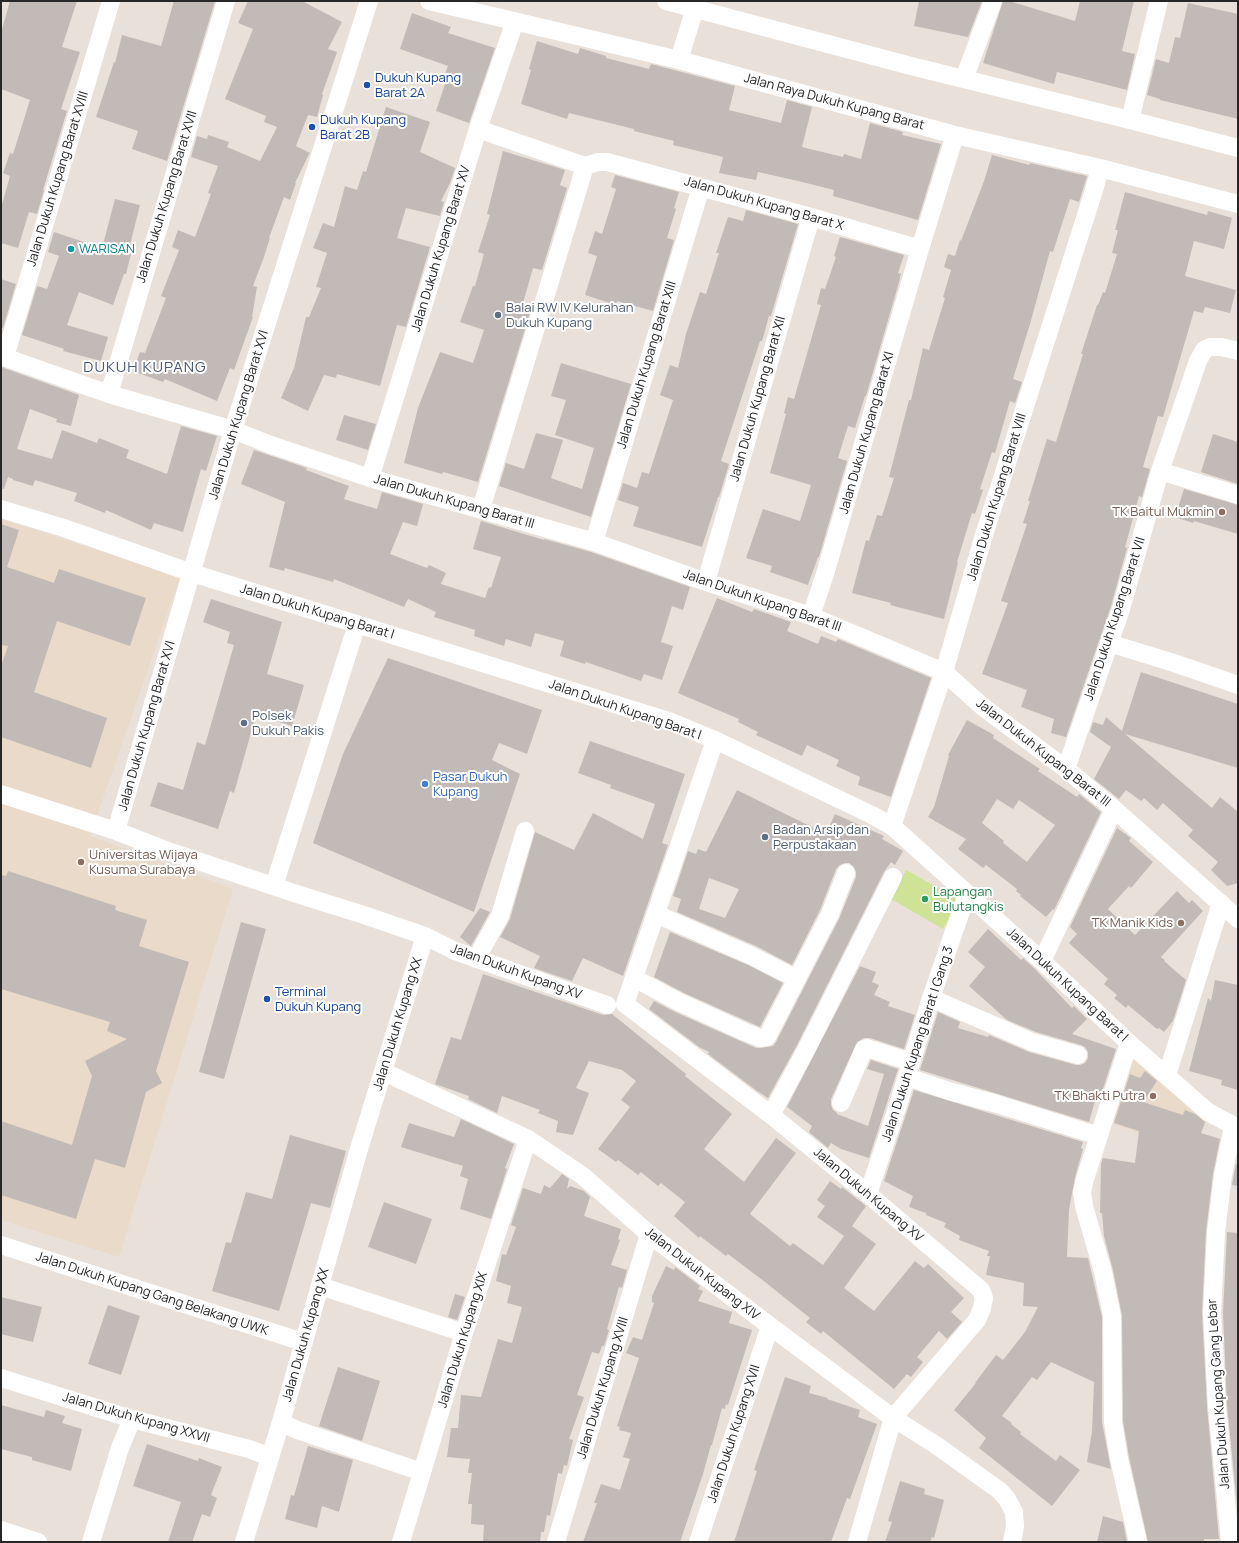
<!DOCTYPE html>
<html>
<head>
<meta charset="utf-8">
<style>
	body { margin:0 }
	#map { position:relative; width:1239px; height:1543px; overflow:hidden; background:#e9e0d9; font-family:Manrope,sans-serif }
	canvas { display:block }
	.frame { position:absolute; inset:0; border:2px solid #272727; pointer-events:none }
</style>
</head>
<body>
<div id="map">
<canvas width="1239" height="1543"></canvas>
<div class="frame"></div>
</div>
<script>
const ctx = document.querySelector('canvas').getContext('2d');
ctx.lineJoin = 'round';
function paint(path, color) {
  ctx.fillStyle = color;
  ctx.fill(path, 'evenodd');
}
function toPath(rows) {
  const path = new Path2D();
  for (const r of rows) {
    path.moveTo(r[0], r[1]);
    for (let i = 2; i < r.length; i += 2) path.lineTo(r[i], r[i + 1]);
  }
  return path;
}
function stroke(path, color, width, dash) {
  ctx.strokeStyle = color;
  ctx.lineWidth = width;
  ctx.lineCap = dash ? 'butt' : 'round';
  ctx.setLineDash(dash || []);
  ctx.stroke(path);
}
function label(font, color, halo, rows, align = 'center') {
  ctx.font = font + ' Manrope,sans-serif';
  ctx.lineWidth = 4;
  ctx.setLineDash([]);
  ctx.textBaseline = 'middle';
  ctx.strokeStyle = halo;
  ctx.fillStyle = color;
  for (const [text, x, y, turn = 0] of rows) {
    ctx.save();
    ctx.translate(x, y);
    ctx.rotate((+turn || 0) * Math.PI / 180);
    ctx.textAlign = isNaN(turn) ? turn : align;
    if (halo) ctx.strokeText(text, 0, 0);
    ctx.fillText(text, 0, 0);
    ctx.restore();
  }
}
paint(toPath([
	[1,519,180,577,90,836,233,889,119,1257,1,1220],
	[1129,1049,1210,1111,1194,1153,1105,1121]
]), '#eadac9');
paint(toPath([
	[906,870,959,900,943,929,891,899]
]), '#cee395');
paint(toPath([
	[10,1,77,1,62,47,80,52,61,109,67,111,43,190,44,190,37,214,29,212,18,248,1,243,1,208,10,176,3,173,10,153,13,154,30,100,1,89,1,33],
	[174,1,215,1,167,161,132,149,138,131,96,117,114,62,115,63,122,35,161,46],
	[248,1,302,1,342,22,328,49,337,52,322,94,323,95,317,117,308,115,296,146,310,153,309,154,295,183,296,183,290,200,284,197,269,238,270,238,264,257,253,286,257,287,252,317,253,317,234,370,230,368,217,401,165,379,163,382,133,371,140,352,145,353,166,298,161,296,179,250,172,247,178,230,195,237,211,194,208,193,218,166,191,157,197,136,207,139,208,135,229,142,227,147,260,161,277,127,264,122,266,116,225,99,253,29,238,23],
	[919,1,982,1,968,37,914,26],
	[1003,1,1009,1,1075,21,1080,1,1134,1,1122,51,1135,54,1127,90,1057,72,1054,84,983,63],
	[1188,3,1238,14,1238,119,1160,100,1160,99,1147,95,1156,59,1169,63,1175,37,1180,38],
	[412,13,451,27,448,33,495,48,469,123,436,111,448,75,445,74,448,66,400,49],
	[537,41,578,54,580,48,606,56,606,58,649,69,651,64,735,86,729,110,781,123,787,100,812,107,802,147,843,157,844,154,861,159,870,123,903,132,902,135,941,144,918,220,833,196,834,190,798,181,758,172,756,180,719,173,723,157,673,145,674,141,634,131,634,129,569,113,567,119,521,104,531,70,529,69],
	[386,107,430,122,420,152,455,168,450,183,441,201,444,202,440,216,406,208,397,238,430,247,406,327,397,325,380,386,337,374,336,378,324,375,308,411,281,398,294,368,306,317,309,317,321,288,316,287,327,253,313,248,323,223,334,227,345,186,357,190,363,171,366,172],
	[503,151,565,170,560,185,567,188,542,270,533,268,523,303,532,306,478,482,443,472,442,474,404,463,418,408,440,352,473,363,484,330,460,322,473,286,475,286,484,254,478,252,490,215,487,214],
	[992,155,1029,165,1030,163,1087,176,1079,202,1070,199,1053,252,1050,251,1030,324,1013,379,1022,382,1015,403,1010,401,995,453,992,452,980,489,983,490,975,514,972,513,957,562,958,563,944,619,890,605,891,603,852,593,866,540,869,541,877,515,882,516,894,478,889,477,909,400,911,400,923,348,929,350,945,298,943,297,951,270,944,267,948,254,955,256,960,240,961,241,984,181],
	[615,175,679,192,674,208,676,209,667,238,674,240,653,311,617,301,616,305,585,295,597,256,588,253,595,231,602,234,616,189,611,187],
	[1125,192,1207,215,1208,211,1232,218,1224,249,1194,241,1185,276,1236,290,1230,313,1205,307,1203,313,1194,311,1163,417,1158,416,1143,467,1150,469,1142,497,1139,496,1125,547,1127,548,1111,606,1066,737,1051,733,1054,719,1021,707,1027,690,982,674,1008,603,1001,601,1027,524,1023,523,1030,501,1028,501,1047,439,1056,442,1083,354,1081,354,1097,305,1098,305,1103,292,1105,293,1117,254,1112,253,1118,230,1115,230],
	[115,199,140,205,128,253,131,254,126,274,124,274,113,305,79,292,67,325,108,337,101,361,63,351,64,349,22,335,37,286,47,289,59,256,48,252,54,232,102,248],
	[746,210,798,224,771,316,769,316,762,341,760,341,721,461,729,464,719,497,718,497,702,547,633,526,639,507,618,500,623,483,637,488,642,472,649,474,673,400,660,395,670,365,678,368,686,334,700,292,706,294,719,253,716,253,728,217,743,221],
	[840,237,904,255,898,273,901,274,897,289,866,396,865,396,855,428,848,426,838,458,847,461,819,557,818,557,808,585,770,572,772,566,746,558,763,509,800,521,811,485,770,473,786,414,784,413,788,397,794,399,821,305,817,304,821,288,825,289,836,257,834,256],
	[1,279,16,284,3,328,1,328],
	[561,363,631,384,591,517,499,486,506,463,524,469,536,433,563,440,551,478,582,489,594,448,555,435,566,400,551,396],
	[1,367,79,395,71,426,56,422,57,419,30,409,17,449,52,459,62,430,97,443,99,438,129,450,126,458,167,474,181,426,217,436,206,471,201,469,183,532,154,523,151,530,106,510,105,513,74,501,77,493,35,480,33,486,13,480,13,479,8,477,4,489,1,488],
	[344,415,376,424,368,450,336,440],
	[1213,434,1238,442,1238,484,1201,472],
	[254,450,307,468,306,470,349,486,344,499,377,509,382,492,423,504,417,526,403,522,390,554,427,568,429,565,446,573,441,584,485,598,489,587,491,588,501,557,473,549,481,521,544,540,544,539,591,552,690,587,683,610,672,606,661,642,673,646,662,680,644,674,641,681,586,662,585,664,560,656,564,641,535,633,531,647,506,639,504,646,474,636,475,630,434,617,436,612,408,599,404,607,334,579,333,582,285,568,284,571,269,567,285,502,241,484],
	[1184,489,1238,505,1238,534,1194,521,1193,523,1175,517],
	[1,524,19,530,7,567,54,583,59,569,146,598,130,646,57,621,34,692,107,718,91,768,1,737,1,666,8,646,1,645],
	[717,598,752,612,754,609,791,622,787,631,818,644,821,636,836,642,838,639,931,678,891,797,858,785,860,777,836,766,839,760,807,745,802,756,756,735,758,732,738,722,739,719,678,693],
	[211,599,282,622,267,674,304,685,292,726,256,715,234,793,230,791,218,829,150,806,158,782,183,790,197,742,205,745,234,645,227,643,230,632,203,622],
	[388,658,542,710,527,754,499,743,492,760,520,774,474,912,313,843,343,754],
	[1141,672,1238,704,1238,768,1125,734,1212,808,1220,797,1238,812,1238,883,1227,886,1211,870,1218,862,1188,836,1193,830,1163,803,1157,810,1144,798,1141,801,1126,790,1119,799,1094,779,1111,747,1090,732,1093,722,1103,725,1106,717,1122,731],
	[967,720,994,735,993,738,1040,769,1038,771,1077,797,1079,794,1101,812,1054,910,1053,909,1046,917,1020,896,1021,895,1016,891,1017,889,986,865,983,868,958,849,966,839,928,817,934,807,949,756,948,755],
	[997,799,1013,809,1019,800,1055,825,1027,862,1003,843,1004,841,982,823],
	[590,741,685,774,662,843,668,845,623,976,583,958,572,981,534,968,540,956,500,937,510,919,535,832,574,850,593,813,643,839,655,804,610,788,611,785,578,773],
	[737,790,826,834,835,814,884,836,882,839,903,851,895,865,891,862,884,872,797,1045,768,1098,757,1091,708,1054,709,1052,699,1047,649,1009,654,1001,675,1012,756,1048,761,1048,773,1046,776,1042,839,919,856,877,856,872,854,867,849,863,845,863,840,865,836,869,820,910,792,965,756,946,677,912,681,899,673,896,688,851,696,854,698,849,706,852],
	[709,878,739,889,725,918,699,909],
	[1117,828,1131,838,1129,841,1153,862,1131,888,1129,886,1108,909,1135,935,1177,891,1189,903,1192,900,1203,911,1161,957,1165,960,1164,961,1186,980,1173,1021,1164,1032,1159,1028,1157,1029,1128,1005,1126,1008,1114,998,1117,995,1104,984,1108,979,1069,943,1077,934,1070,927],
	[8,871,116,906,115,910,147,920,139,946,189,962,156,1071,162,1083,146,1092,125,1168,95,1159,76,1219,1,1195,1,1121,72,1145,92,1076,85,1061,127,1039,107,1031,110,1022,1,989,1,875,6,876],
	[480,908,490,912,471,946,460,937],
	[241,922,266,929,224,1079,199,1072],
	[988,929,1021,960,1023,958,1035,969,1072,1008,1074,1006,1087,1019,1072,1034,1116,1049,1099,1101,1095,1101,1089,1122,920,1070,938,1012,960,1022,958,1028,988,1037,989,1035,1029,1052,1076,1065,1080,1065,1085,1063,1088,1058,1088,1052,1085,1047,1081,1045,1036,1032,1007,1020,969,986,985,967,968,952],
	[670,932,748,965,783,983,760,1027,684,993,654,977],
	[860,966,876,972,872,982,879,985,874,995,890,1002,888,1006,915,1015,904,1049,870,1038,864,1038,857,1042,831,1099,831,1105,833,1110,837,1113,837,1114,868,1126,884,1074,867,1069,871,1060,898,1069,869,1158,841,1149,831,1143,828,1148,809,1132,812,1126,787,1107],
	[483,974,603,1015,612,1014,686,1074,685,1076,732,1114,704,1149,744,1182,776,1138,796,1153,750,1214,790,1246,793,1243,823,1265,844,1236,817,1217,825,1206,817,1200,830,1181,841,1189,842,1187,866,1206,852,1226,876,1244,844,1288,874,1311,915,1261,924,1268,928,1264,964,1298,951,1312,962,1322,947,1339,939,1331,917,1357,923,1362,911,1377,907,1374,894,1389,823,1331,821,1334,806,1322,810,1318,765,1282,728,1254,726,1256,700,1236,699,1238,674,1216,685,1202,661,1183,658,1186,641,1172,638,1175,618,1160,616,1162,598,1149,630,1107,621,1100,636,1081,622,1070,589,1061,576,1088,589,1093,573,1135,556,1132,558,1121,538,1113,540,1110,502,1096,497,1113,468,1099,469,1096,435,1084,451,1037,461,1040],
	[1215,980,1238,985,1238,1090,1221,1085,1222,1080,1189,1071,1208,998,1211,1001],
	[1145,1071,1157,1081,1143,1102,1183,1115,1185,1110,1195,1114,1205,1122,1201,1133,1220,1139,1213,1174,1206,1231,1202,1312,1207,1407,1219,1539,1204,1539,1204,1542,1148,1542,1129,1457,1123,1421,1122,1316,1113,1270,1104,1236,1102,1213,1100,1213,1101,1164,1103,1158,1135,1163,1139,1131,1114,1123,1130,1074,1140,1078],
	[914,1090,1083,1142,1081,1148,1083,1149,1075,1177,1069,1210,1067,1257,1088,1258,1102,1317,1102,1422,1111,1469,1087,1462,1092,1431,1094,1382,1051,1362,1037,1380,1032,1377,1002,1416,1012,1423,1011,1424,1021,1432,1020,1434,1056,1461,1060,1455,1080,1470,1052,1506,979,1448,986,1438,954,1410,976,1383,975,1383,996,1355,1003,1360,1025,1332,1038,1307,1023,1306,1024,1283,986,1275,990,1256,987,1256,989,1251,959,1240,960,1236,944,1227,946,1223,926,1215,926,1213,909,1207,913,1196,884,1181],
	[461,1119,514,1144,505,1168,507,1169,491,1219,460,1209,468,1179,460,1176,463,1166,401,1147,409,1123,454,1137],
	[290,1135,346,1151,330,1208,311,1203,279,1311,212,1291,226,1242,231,1243,246,1192,272,1199],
	[1236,1164,1238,1164,1238,1186,1232,1185],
	[562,1174,569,1179,567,1189,570,1186,584,1191,590,1197,584,1216,621,1229,618,1239,620,1240,611,1265,627,1270,622,1288,619,1287,607,1329,609,1330,604,1346,602,1346,599,1354,592,1352,577,1395,584,1397,569,1439,573,1440,567,1466,564,1465,562,1474,558,1473,550,1516,547,1515,544,1532,541,1532,540,1542,483,1542,484,1525,471,1524,472,1504,468,1504,472,1473,468,1473,470,1459,447,1457,451,1428,458,1428,461,1395,481,1397,498,1339,512,1343,522,1307,507,1303,511,1286,496,1281,502,1254,506,1255,516,1227,511,1225,523,1188,541,1194,544,1185,550,1188],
	[384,1202,432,1219,416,1264,368,1247],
	[1227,1232,1238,1233,1238,1515,1227,1405,1223,1313],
	[666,1266,674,1270,675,1267,700,1286,698,1289,703,1291,698,1301,732,1312,729,1323,752,1330,728,1405,726,1404,725,1409,722,1408,712,1445,711,1445,703,1474,680,1542,583,1542,597,1503,594,1503,601,1484,620,1490,630,1459,623,1457,631,1433,619,1430,620,1427,617,1426,639,1358,626,1353,633,1337,642,1340,654,1303,652,1302,652,1296],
	[455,1294,465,1297,457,1320,448,1317],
	[1,1297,42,1307,33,1342,1,1334],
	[108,1305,140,1316,121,1375,88,1364],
	[338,1367,380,1381,362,1441,319,1426],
	[785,1377,811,1386,809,1393,828,1398,827,1399,860,1410,858,1417,877,1424,850,1499,847,1498,831,1542,734,1542,757,1471,754,1470],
	[1,1405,44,1417,46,1410,65,1416,62,1423,82,1429,71,1471,32,1460,32,1457,1,1449],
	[147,1444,198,1461,199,1458,222,1467,211,1495,217,1498,210,1517,202,1514,192,1542,168,1542,181,1502,133,1486],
	[308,1446,353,1460,339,1512,322,1506,317,1528,285,1519,291,1495,294,1496],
	[900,1481,925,1489,924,1494,944,1500,934,1538,932,1537,930,1542,885,1542,892,1522,888,1521],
	[1103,1516,1123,1522,1127,1542,1097,1542]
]), '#c1bab6');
stroke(toPath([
	[429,1,679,60,955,135,1100,168,1238,204],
	[666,1,911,66,1130,120,1238,148],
	[679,60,695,8],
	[964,79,993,1],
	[1130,120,1159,1],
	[478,129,585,166],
	[1,356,109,394,233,430,271,445,370,478,594,542,706,582,811,616,944,672,983,707,1066,769,1114,809,1238,919],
	[5,357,111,1],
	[109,394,226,1],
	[1160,471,1238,495],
	[370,478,478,129,515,21],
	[1,509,64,528,192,573,669,721,715,740,872,815,892,826,1042,961,1129,1043,1208,1112,1238,1128],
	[481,509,585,166,598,162,607,162,811,217,920,249],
	[594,542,701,187],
	[706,582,811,217],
	[811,616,825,574,920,249,955,135],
	[1109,643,1174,663,1238,685],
	[715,740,625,1004,771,1115,868,1194,981,1290,984,1298,982,1308,977,1320,893,1418,857,1542],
	[1066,769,1121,609,1160,471,1198,361,1204,350,1210,347,1221,347,1238,351],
	[1,794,116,831,168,851,300,895,364,915,425,936,359,1149,281,1422,244,1542],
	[892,826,944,672,984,535,1095,187,1100,168],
	[116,831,233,430,369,1],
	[274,886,357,624],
	[656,914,752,956,797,979],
	[425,936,455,951,607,1005],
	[476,959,500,916,525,831],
	[1042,961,1114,809],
	[634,978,679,1002,745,1032,760,1038,767,1037,830,914,846,873],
	[931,998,1032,1042,1078,1055],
	[1129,1043,1085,1179,1082,1192,1084,1206,1103,1272,1112,1316,1113,1422,1119,1459,1138,1542],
	[384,1072,528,1139,583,1176,649,1234,770,1326,893,1418,936,1445,1000,1491,1007,1499,1014,1512,1015,1526,1012,1542],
	[1167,1075,1221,903],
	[907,1077,949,1091,997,1104,1099,1136],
	[841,1103,864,1049,867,1048,911,1062],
	[771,1115,806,1050,893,877],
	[868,1194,899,1102,931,998,967,894],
	[1,1245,303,1342],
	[320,1286,464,1333],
	[1,1378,132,1419,249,1449,270,1457],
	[281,1422,297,1430,422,1472],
	[1,1530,38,1542],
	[91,1542,120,1448,132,1419],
	[401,1542,464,1333,528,1139],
	[556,1542,649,1234],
	[698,1542,770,1326],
	[1230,1542,1217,1406,1212,1313,1216,1232,1223,1175,1233,1127]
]), '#fff', 18);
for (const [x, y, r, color] of [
	[367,85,4,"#1a4fb4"],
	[312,127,4,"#1a4fb4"],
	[71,249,4,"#0f9aa8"],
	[498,315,4,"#5c6f8a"],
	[1222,512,4,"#8d6e63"],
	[244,723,4,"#5c6f8a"],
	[425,784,4,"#3f7fe0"],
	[765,837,4,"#5c6f8a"],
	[81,862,4,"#8d6e63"],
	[925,899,4,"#2e9e5b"],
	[1181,923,4,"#8d6e63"],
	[267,999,4,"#1a4fb4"],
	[1153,1096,4,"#8d6e63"]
]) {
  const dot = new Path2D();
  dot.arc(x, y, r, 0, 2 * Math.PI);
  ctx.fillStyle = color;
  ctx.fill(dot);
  stroke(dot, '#fff', 1.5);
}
label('13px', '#164399', '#fff', [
	["Dukuh Kupang",375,78],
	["Barat 2A",375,93],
	["Dukuh Kupang",320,120],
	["Barat 2B",320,135],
	["Terminal",275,992],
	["Dukuh Kupang",275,1007]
], 'left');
label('13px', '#272727', '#fff', [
	["Jalan Raya Dukuh Kupang Barat",834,102,15],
	["Jalan Dukuh Kupang Barat XVIII",58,179,-73],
	["Jalan Dukuh Kupang Barat XVII",167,197,-73],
	["Jalan Dukuh Kupang Barat X",764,204,16],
	["Jalan Dukuh Kupang Barat XV",441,249,-73],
	["Jalan Dukuh Kupang Barat XIII",647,365,-73],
	["Jalan Dukuh Kupang Barat XII",758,399,-74],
	["Jalan Dukuh Kupang Barat XVI",239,415,-73],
	["Jalan Dukuh Kupang Barat XI",867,433,-74],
	["Jalan Dukuh Kupang Barat VIII",997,497,-73],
	["Jalan Dukuh Kupang Barat III",454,502,16],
	["Jalan Dukuh Kupang Barat III",762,601,19],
	["Jalan Dukuh Kupang Barat I",317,612,17],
	["Jalan Dukuh Kupang Barat VII",1115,619,-72],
	["Jalan Dukuh Kupang Barat I",625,710,19],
	["Jalan Dukuh Kupang Barat XVI",147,726,-74],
	["Jalan Dukuh Kupang Barat III",1043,753,38],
	["Jalan Dukuh Kupang XV",516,972,20],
	["Jalan Dukuh Kupang Barat I",1067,985,43],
	["Jalan Dukuh Kupang XX",398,1024,-73],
	["Jalan Dukuh Kupang Barat I Gang 3",918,1044,-72],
	["Jalan Dukuh Kupang XV",868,1195,40],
	["Jalan Dukuh Kupang XIV",702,1274,38],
	["Jalan Dukuh Kupang Gang Belakang UWK",152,1294,18],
	["Jalan Dukuh Kupang XX",306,1335,-74],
	["Jalan Dukuh Kupang XIX",463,1340,-73],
	["Jalan Dukuh Kupang XVIII",603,1388,-73],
	["Jalan Dukuh Kupang Gang Lebar",1219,1394,-94],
	["Jalan Dukuh Kupang XXVII",136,1418,16],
	["Jalan Dukuh Kupang XVII",734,1434,-72]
]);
label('13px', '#0d838f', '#fff', [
	["WARISAN",79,249]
], 'left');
label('13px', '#4e5e75', '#fff', [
	["Balai RW IV Kelurahan",506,308],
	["Dukuh Kupang",506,323],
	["Polsek",252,716],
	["Dukuh Pakis",252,731],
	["Badan Arsip dan",773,830],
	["Perpustakaan",773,845]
], 'left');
label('13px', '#785e54', '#fff', [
	["TK Baitul Mukmin",1214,512],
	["Universitas Wijaya",89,855,"left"],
	["Kusuma Surabaya",89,870,"left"],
	["TK Manik Kids",1173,923],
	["TK Bhakti Putra",1145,1096]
], 'right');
label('13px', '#366cbe', '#fff', [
	["Pasar Dukuh",433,777],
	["Kupang",433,792]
], 'left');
label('13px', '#27864d', '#fff', [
	["Lapangan",933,892],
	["Bulutangkis",933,907]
], 'left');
ctx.letterSpacing = '1px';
label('15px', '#4b5974', '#fff', [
	["DUKUH KUPANG",145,368]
]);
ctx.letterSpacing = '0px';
</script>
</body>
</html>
